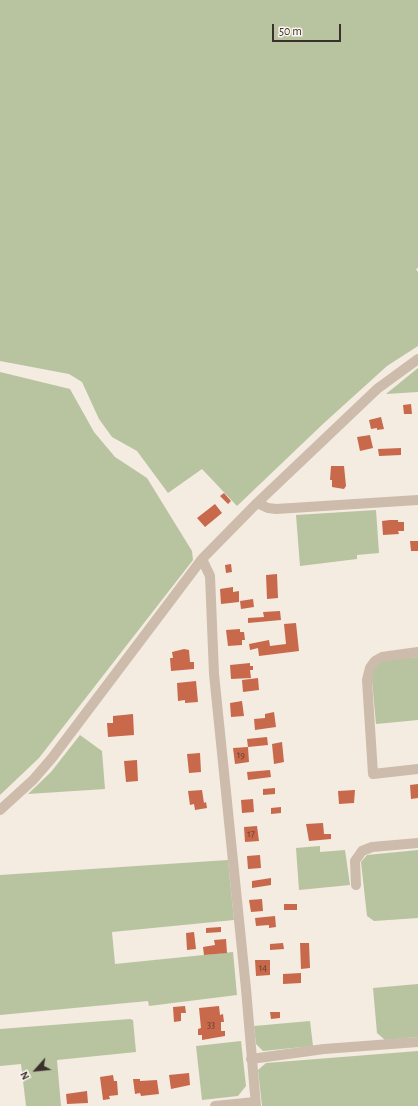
<!DOCTYPE html>
<html>
<head>
<meta charset="utf-8">
<style>
	body { margin:0 }
	#map { position:relative; width:418px; height:1106px; overflow:hidden; background:#f4ebe1; font-family:"Alegreya Sans",sans-serif }
	canvas { display:block }
	.north { position:absolute; left:16px; top:1050px; width:40px; height:40px; -webkit-text-stroke:3px #fbf5ee; paint-order:stroke; rotate:243deg; font-size:11px; font-weight:700; line-height:16px; text-align:center; color:#3b302b }
	.north::after { content:''; display:block; margin:auto; width:14px; height:18px; background:#3b302b; clip-path:polygon(50% 0,100% 100%,50% 72%,0 100%) }
	.scale { position:absolute; left:272px; top:24px; width:69px; height:18px; box-sizing:border-box; border:2px solid #3b302b; border-top:0; padding-left:5px; font-size:12px; line-height:14px; white-space:nowrap; color:#3b302b; -webkit-text-stroke:3px #fbf5ee; paint-order:stroke }
</style>
</head>
<body>
<div id="map">
<canvas width="418" height="1106"></canvas>
<div class="north">N</div>
<div class="scale">50 m</div>
</div>
<script>
const ctx = document.querySelector('canvas').getContext('2d');
ctx.lineJoin = 'round';
function paint(path, color) {
  ctx.fillStyle = color;
  ctx.fill(path, 'evenodd');
}
function toPath(rows) {
  const path = new Path2D();
  for (const r of rows) {
    path.moveTo(r[0], r[1]);
    for (let i = 2; i < r.length; i += 2) path.lineTo(r[i], r[i + 1]);
  }
  return path;
}
function stroke(path, color, width, dash) {
  ctx.strokeStyle = color;
  ctx.lineWidth = width;
  ctx.lineCap = dash ? 'butt' : 'round';
  ctx.setLineDash(dash || []);
  ctx.stroke(path);
}
function label(font, color, halo, rows, align = 'center') {
  ctx.font = font + ' "Alegreya Sans",sans-serif';
  ctx.lineWidth = 3;
  ctx.setLineDash([]);
  ctx.textBaseline = 'middle';
  ctx.strokeStyle = halo;
  ctx.fillStyle = color;
  for (const [text, x, y, turn = 0] of rows) {
    ctx.save();
    ctx.translate(x, y);
    ctx.rotate((+turn || 0) * Math.PI / 180);
    ctx.textAlign = isNaN(turn) ? turn : align;
    if (halo) ctx.strokeText(text, 0, 0);
    ctx.fillText(text, 0, 0);
    ctx.restore();
  }
}
paint(toPath([
	[0,0,418,0,418,268,416,269,418,272,418,346,387,366,324,423,237,506,202,469,168,493,137,451,112,437,99,419,82,382,69,374,0,361],
	[418,368,418,392,386,394],
	[0,372,70,389,94,432,115,457,147,478,192,551,193,560,39,758,0,795],
	[376,510,379,553,357,555,357,559,300,566,296,515],
	[418,657,418,720,376,724,371,670,382,660],
	[80,735,102,751,105,789,28,794,51,772],
	[320,846,320,852,345,850,350,885,299,890,296,848],
	[418,850,418,918,374,921,367,916,361,862,367,855],
	[228,860,234,920,112,932,115,964,233,952,237,995,149,1006,148,1001,0,1015,0,875],
	[418,984,418,1037,385,1040,377,1033,373,988],
	[130,1019,133,1020,136,1052,57,1060,61,1106,26,1106,21,1064,0,1066,0,1029],
	[310,1021,313,1046,263,1051,256,1044,254,1026],
	[241,1041,246,1086,238,1096,202,1100,196,1046],
	[418,1051,418,1106,262,1106,258,1070,266,1063]
]), '#b8c4a0');
paint(toPath([
	[411,404,412,414,404,414,403,405],
	[381,417,384,429,377,430,377,428,371,429,369,420],
	[370,435,373,448,360,451,357,437],
	[401,448,401,455,379,456,378,449],
	[331,466,344,466,346,486,344,489,332,487,332,480,330,480],
	[224,493,231,501,228,504,220,496],
	[215,504,222,513,205,527,197,518],
	[390,520,398,520,398,522,404,522,404,531,398,531,399,534,383,535,382,521],
	[410,541,418,541,418,551,411,551],
	[231,564,232,572,226,573,225,565],
	[277,574,278,598,267,599,266,575],
	[233,587,233,592,239,591,239,602,221,604,220,589],
	[253,599,254,607,241,609,240,601],
	[280,611,281,620,248,623,248,618,264,617,263,612],
	[296,623,299,651,259,656,258,648,250,650,249,644,269,640,270,646,286,644,284,624],
	[240,629,240,632,244,632,245,640,242,640,242,645,228,646,226,630],
	[184,649,189,650,190,662,194,662,194,669,171,671,170,658,173,658,172,652],
	[250,663,250,666,253,666,253,670,250,670,251,678,231,679,230,665],
	[258,678,259,690,243,692,242,680],
	[196,681,198,702,185,703,185,700,178,701,177,683],
	[242,701,244,716,231,717,230,703],
	[274,712,276,727,255,730,254,719,265,718,265,714],
	[133,714,134,735,108,737,107,723,113,723,113,716],
	[267,737,268,745,248,747,247,739],
	[282,742,284,762,274,764,272,744],
	[248,747,249,762,235,764,233,748],
	[200,753,201,772,189,773,187,754],
	[137,760,138,781,126,782,124,761],
	[270,770,271,777,248,780,247,772],
	[418,784,418,798,411,799,410,785],
	[275,788,275,794,263,795,263,789],
	[202,790,204,803,206,802,207,808,195,810,194,804,190,805,188,791],
	[355,790,354,803,339,804,338,791],
	[253,799,254,812,242,813,241,800],
	[281,807,281,813,271,814,271,808],
	[323,823,324,834,331,834,331,839,309,841,306,824],
	[257,826,259,841,245,842,244,827],
	[260,855,261,868,248,869,247,856],
	[271,878,271,885,252,888,252,881],
	[262,899,263,911,251,912,249,900],
	[284,904,297,904,297,910,284,910],
	[275,916,276,927,269,928,269,925,256,926,255,918],
	[221,927,221,932,206,933,206,928],
	[194,932,196,949,187,950,186,933],
	[226,939,227,953,204,955,203,947,215,945,214,940],
	[283,943,284,949,270,950,270,944],
	[300,943,309,943,310,968,301,969],
	[255,960,270,960,270,975,256,976],
	[301,973,301,983,283,984,283,974],
	[185,1006,186,1013,181,1013,181,1021,174,1022,173,1007],
	[219,1006,220,1015,223,1014,224,1022,221,1022,221,1031,225,1031,225,1036,202,1040,202,1035,198,1035,198,1029,201,1028,199,1008],
	[270,1012,280,1012,280,1018,271,1019],
	[189,1073,190,1085,171,1089,169,1075],
	[113,1075,114,1081,117,1081,118,1095,109,1096,110,1099,103,1100,100,1077],
	[133,1079,140,1079,140,1081,157,1080,159,1094,141,1096,140,1093,135,1094],
	[87,1091,88,1103,67,1104,66,1094]
]), '#c8694b');
stroke(toPath([
	[257,503,268,508,276,509,418,500],
	[202,559,210,576,214,674,246,989,256,1106],
	[418,652,382,657,375,661,370,668,367,680,373,774,418,769],
	[0,810,33,780,52,758,202,559,257,503,377,389,418,359],
	[356,885,355,861,362,851,372,847,418,843],
	[251,1059,324,1049,418,1042],
	[215,1106,255,1102]
]), '#cdbbac', 10);
label('10px', '#5e3e33', null, [
	["19",241,755],
	["17",251,834],
	["14",263,968],
	["33",211,1025]
]);
</script>
</body>
</html>
